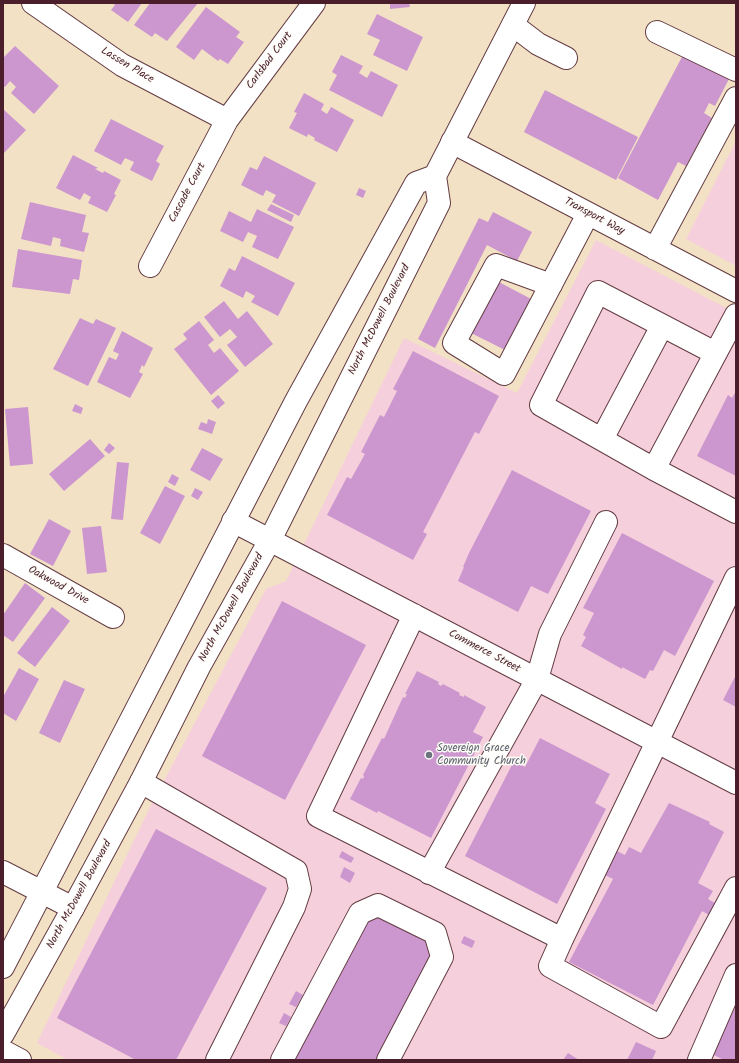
<!DOCTYPE html>
<html>
<head>
<meta charset="utf-8">
<style>
	body { margin:0 }
	#map { position:relative; width:739px; height:1063px; overflow:hidden; background:#f3e1c5; font-family:Kalam,sans-serif }
	canvas { display:block }
	.frame { position:absolute; inset:0; border:4px solid #4a1f2b; pointer-events:none }
</style>
</head>
<body>
<div id="map">
<canvas width="739" height="1063"></canvas>
<div class="frame"></div>
</div>
<script>
const ctx = document.querySelector('canvas').getContext('2d');
ctx.lineJoin = 'round';
function paint(path, color) {
  ctx.fillStyle = color;
  ctx.fill(path, 'evenodd');
}
function toPath(rows) {
  const path = new Path2D();
  for (const r of rows) {
    path.moveTo(r[0], r[1]);
    for (let i = 2; i < r.length; i += 2) path.lineTo(r[i], r[i + 1]);
  }
  return path;
}
function stroke(path, color, width, dash) {
  ctx.strokeStyle = color;
  ctx.lineWidth = width;
  ctx.lineCap = dash ? 'butt' : 'round';
  ctx.setLineDash(dash || []);
  ctx.stroke(path);
}
function label(font, color, halo, rows, align = 'center') {
  ctx.font = font + ' Kalam,sans-serif';
  ctx.lineWidth = 3;
  ctx.setLineDash([]);
  ctx.textBaseline = 'middle';
  ctx.strokeStyle = halo;
  ctx.fillStyle = color;
  for (const [text, x, y, turn = 0] of rows) {
    ctx.save();
    ctx.translate(x, y);
    ctx.rotate((+turn || 0) * Math.PI / 180);
    ctx.textAlign = isNaN(turn) ? turn : align;
    if (halo) ctx.strokeText(text, 0, 0);
    ctx.fillText(text, 0, 0);
    ctx.restore();
  }
}
paint(toPath([
	[736,141,736,266,686,239],
	[596,240,736,313,736,1060,68,1060,37,1043,150,807,266,589,286,581,404,338,517,393]
]), '#f5cfdb');
paint(toPath([
	[112,3,142,3,128,22,111,10,115,5],
	[150,3,198,3,167,41,155,33,152,37,134,25],
	[390,3,409,3,410,7,390,9],
	[206,7,240,32,236,37,244,42,228,64,220,59,218,61,202,49,194,60,176,47],
	[377,14,423,37,407,71,373,55,380,40,367,34],
	[15,46,59,86,34,114,11,93,16,87,10,81,5,87,3,85,3,58],
	[341,55,363,66,359,73,367,78,371,71,398,85,382,117,329,90,337,75,332,72],
	[683,55,729,79,715,106,709,103,704,113,712,118,686,166,678,162,658,200,618,178],
	[545,90,638,137,616,180,524,132],
	[304,93,324,104,321,110,327,114,331,107,354,120,337,152,314,140,315,138,308,134,307,137,289,128,297,113,294,112],
	[3,109,26,130,3,154],
	[111,119,164,146,156,161,160,164,152,181,130,170,134,162,125,158,121,165,94,151],
	[73,155,98,168,95,169,103,173,104,171,121,180,114,194,116,195,107,212,88,203,91,197,84,193,80,200,56,188],
	[264,156,316,183,299,216,272,202,276,195,266,190,263,196,241,185,250,167,257,170],
	[359,188,366,191,363,198,356,195],
	[30,202,86,215,82,232,89,233,84,252,60,246,61,239,53,237,51,246,21,239],
	[271,204,294,215,291,222,267,210],
	[257,209,294,227,278,259,252,247,257,236,248,232,243,242,220,231,229,211,251,222],
	[493,212,532,232,517,261,487,245,435,348,418,339,479,218,488,222],
	[18,249,82,260,79,280,73,279,70,294,12,287],
	[242,256,295,283,278,316,251,302,255,296,246,291,243,298,220,286,229,268,235,271],
	[495,280,533,300,507,351,469,332],
	[224,301,238,319,247,311,273,344,245,367,227,345,237,337,230,329,220,337,204,317],
	[80,318,93,324,96,319,116,328,88,386,53,369],
	[199,321,214,340,208,345,214,353,220,348,239,371,211,395,174,349,187,339,183,334],
	[122,331,153,348,144,367,142,365,139,372,143,374,130,398,97,382,109,357,116,360,119,354,113,351],
	[413,351,499,396,479,434,475,432,423,532,427,534,413,560,327,515,347,477,351,479,365,454,361,452,380,415,384,417,397,391,393,389],
	[736,391,736,476,697,456,728,395,732,398],
	[218,395,225,403,218,409,211,401],
	[75,404,83,408,81,414,72,411],
	[28,407,33,464,10,466,5,409],
	[208,419,216,422,212,434,198,429,201,422,207,424],
	[90,439,105,456,64,491,49,474],
	[109,443,115,448,109,454,104,450],
	[202,448,223,459,210,481,190,470],
	[117,462,129,463,123,520,111,519],
	[512,470,591,511,548,594,531,586,518,612,458,581,464,567,463,567,469,553],
	[172,474,179,478,175,486,168,482],
	[165,486,185,496,160,544,140,533],
	[195,488,203,492,198,500,191,496],
	[49,519,71,531,53,566,30,554],
	[101,526,107,572,87,574,82,528],
	[622,533,714,581,675,656,664,650,653,671,650,670,645,679,622,667,622,669,581,646,586,637,583,635,594,613,583,608],
	[25,583,45,598,13,642,3,635,3,615],
	[282,601,366,645,285,800,202,756],
	[52,607,70,621,35,667,17,653],
	[19,668,39,679,16,721,3,713,3,697],
	[417,671,439,682,438,684,441,686,443,684,460,693,459,695,464,697,464,695,486,707,473,732,483,737,431,838,378,811,377,813,350,799,361,778,363,779,364,776,363,775,382,738,384,739,403,697,405,698,407,694,405,694],
	[736,675,736,707,723,700],
	[64,680,85,689,60,743,39,733],
	[540,738,610,774,595,803,606,809,557,904,465,856,514,761,525,767],
	[669,803,710,822,709,824,724,832,698,883,713,891,708,899,715,903,709,915,702,911,653,1005,569,962,613,879,603,874,615,850,625,855,629,847,641,853],
	[156,829,267,888,176,1060,136,1060,57,1018],
	[342,851,354,858,351,863,339,857],
	[344,867,355,873,350,883,340,877],
	[381,917,428,942,433,956,378,1060,295,1060,367,922],
	[464,936,475,941,472,948,461,943],
	[296,991,303,995,296,1007,289,1004],
	[736,1006,736,1060,724,1060,712,1054],
	[284,1013,291,1017,286,1026,279,1023],
	[636,1042,656,1051,652,1060,627,1060],
	[568,1053,579,1060,563,1060]
]), '#cc96cf');
const minor = toPath([
	[33,3,122,65,227,120],
	[513,25,538,44,566,58],
	[657,32,736,70],
	[452,142,736,291],
	[655,249,736,98],
	[150,266,227,120,314,3],
	[551,285,496,265,454,343,504,374,588,214],
	[715,353,598,292,541,405,654,469,736,512],
	[602,439,662,326],
	[654,469,736,315],
	[233,521,736,783],
	[3,555,113,617],
	[414,615,318,816,562,939,736,578],
	[141,782,296,871,300,889,294,907,217,1060],
	[3,872,73,908],
	[429,873,537,679,550,634,606,522],
	[562,939,550,966,661,1027,736,888],
	[3,1051,20,1060],
	[282,1060,360,913,378,905,435,933,442,957,388,1060],
	[699,1060,736,975]
]);
const major = toPath([
	[3,967,296,401,416,183,435,176],
	[3,1034,73,908,141,782,199,667,270,540,439,203,435,176,524,3]
]);
stroke(minor, '#633c42', 24);
stroke(major, '#633c42', 24);
stroke(minor, '#fff', 22);
stroke(major, '#fff', 22);
for (const [x, y, r, color] of [
	[429,755,4,"#6b7280"]
]) {
  const dot = new Path2D();
  dot.arc(x, y, r, 0, 2 * Math.PI);
  ctx.fillStyle = color;
  ctx.fill(dot);
  stroke(dot, '#fdfcf7', 1.5);
}
label('11px', '#4a1f2b', '#fdfcf7', [
	["Carlsbad Court",270,61,-53],
	["Lassen Place",127,66,31],
	["Cascade Court",188,193,-62],
	["Transport Way",594,217,28],
	["North McDowell Boulevard",380,320,-63],
	["Oakwood Drive",58,586,29],
	["North McDowell Boulevard",232,608,-61],
	["Commerce Street",484,652,28],
	["North McDowell Boulevard",80,895,-61]
]);
label('11px', '#5b616d', '#fdfcf7', [
	["Sovereign Grace",437,749],
	["Community Church",437,762]
], 'left');
</script>
</body>
</html>
